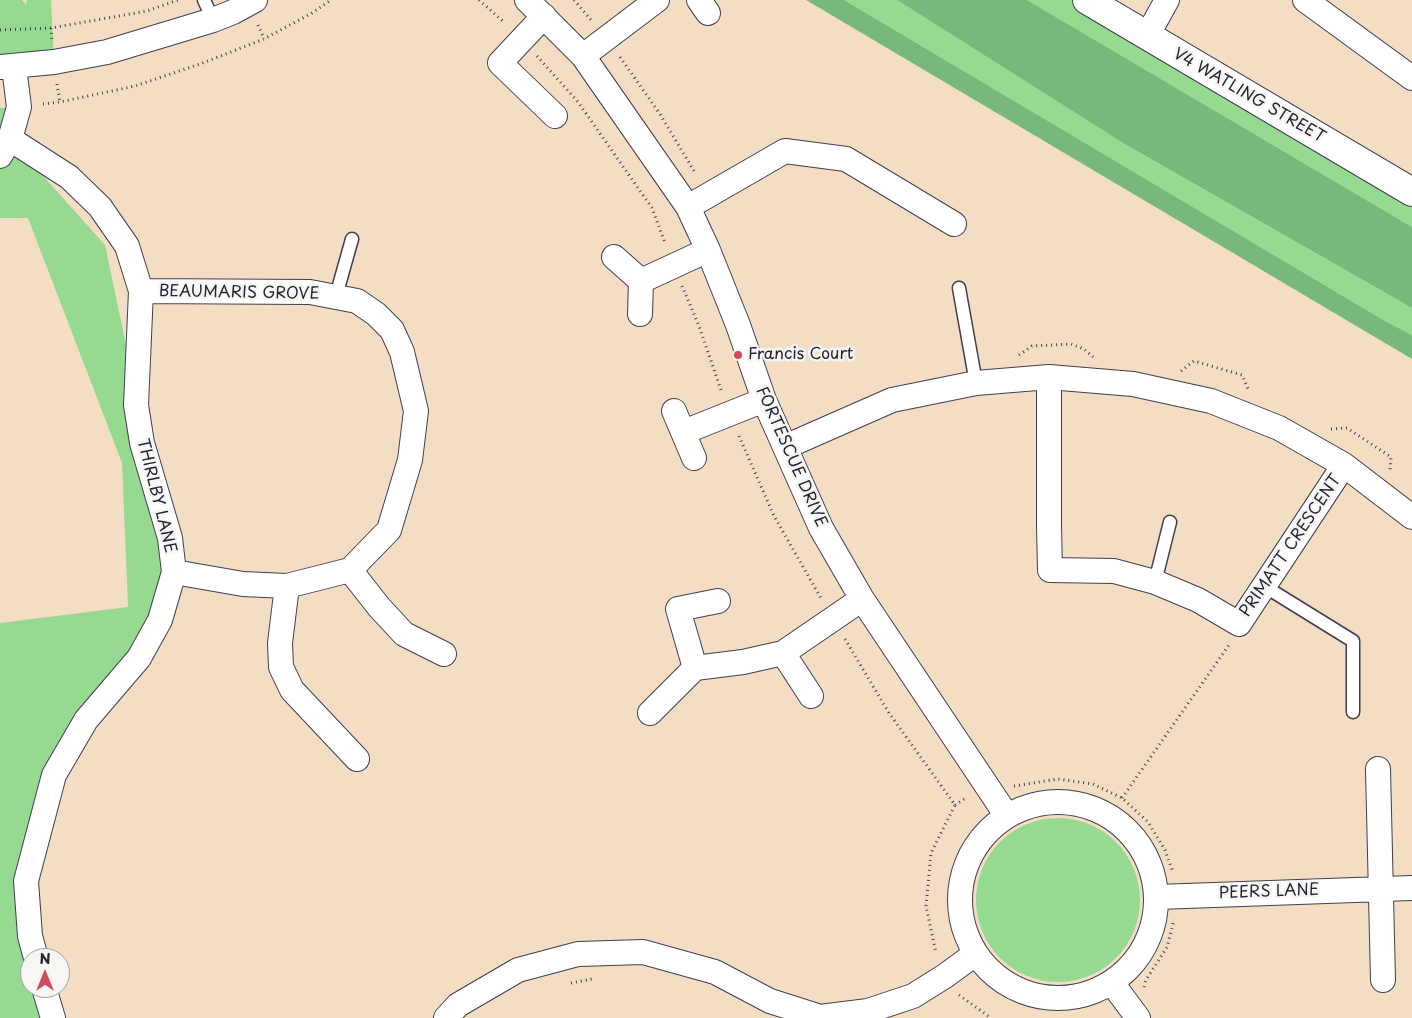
<!DOCTYPE html>
<html>
<head>
<meta charset="utf-8">
<style>
	body { margin:0 }
	#map { position:relative; width:1412px; height:1018px; overflow:hidden; background:#f3dec4; font-family:"Playpen Sans",sans-serif }
	canvas { display:block }
	.north { position:absolute; left:20px; top:948px; width:50px; height:50px; box-sizing:border-box; background:#f6f6f2; border:1px solid #a1a1a9; border-radius:50%; rotate:0deg; font-size:14px; font-weight:700; line-height:20px; text-align:center; color:#22223b }
	.north::after { content:''; display:block; margin:auto; width:18px; height:22px; background:#d1495b; clip-path:polygon(50% 0,100% 100%,50% 72%,0 100%) }
</style>
</head>
<body>
<div id="map">
<canvas width="1412" height="1018"></canvas>
<div class="north">N</div>
</div>
<script>
const ctx = document.querySelector('canvas').getContext('2d');
ctx.lineJoin = 'round';
function paint(path, color) {
  ctx.fillStyle = color;
  ctx.fill(path, 'evenodd');
}
function toPath(rows) {
  const path = new Path2D();
  for (const r of rows) {
    if (r.length === 3) {
      path.moveTo(r[0] + r[2], r[1]);
      path.arc(r[0], r[1], r[2], 0, 2 * Math.PI);
      continue;
    }
    path.moveTo(r[0], r[1]);
    for (let i = 2; i < r.length; i += 2) path.lineTo(r[i], r[i + 1]);
  }
  return path;
}
function stroke(path, color, width, dash) {
  ctx.strokeStyle = color;
  ctx.lineWidth = width;
  ctx.lineCap = dash ? 'butt' : 'round';
  ctx.setLineDash(dash || []);
  ctx.stroke(path);
}
function label(font, color, halo, rows, align = 'center') {
  ctx.font = font + ' "Playpen Sans",sans-serif';
  ctx.lineWidth = 5;
  ctx.setLineDash([]);
  ctx.textBaseline = 'middle';
  ctx.strokeStyle = halo;
  ctx.fillStyle = color;
  for (const [text, x, y, turn = 0] of rows) {
    ctx.save();
    ctx.translate(x, y);
    ctx.rotate((+turn || 0) * Math.PI / 180);
    ctx.textAlign = isNaN(turn) ? turn : align;
    if (halo) ctx.strokeText(text, 0, 0);
    ctx.fillText(text, 0, 0);
    ctx.restore();
  }
}
paint(toPath([
	[0,0,22,0,26,5,27,0,51,0,54,62,0,67],
	[844,0,897,0,1123,143,1412,308,1412,335,1385,321],
	[1027,0,1087,0,1412,192,1412,227],
	[19,107,10,139,105,245,174,572,41,807,14,885,30,972,30,988,33,988,39,1018,0,1018,0,623,128,607,122,463,28,218,0,218,0,108],
	[1058,900,82]
]), '#96d991');
paint(toPath([
	[806,0,844,0,1385,321,1412,335,1412,359],
	[897,0,1027,0,1412,227,1412,308,1123,143]
]), '#78b97b');
const service = toPath([
	[204,0,213,20],
	[959,288,976,383],
	[336,296,352,239],
	[1155,582,1170,522],
	[1264,586,1353,641,1353,712]
]);
const minor = toPath([
	[527,0,583,56,688,207,708,250,738,325,764,400,821,528,862,599,1007,816],
	[699,0,708,13],
	[1305,0,1412,78],
	[544,16,500,63,555,116],
	[1147,36,1167,0],
	[583,56,657,0],
	[0,67,54,62,107,52,213,20,233,12,255,0],
	[10,139,69,177,100,207,127,246,141,291,136,405,142,443,170,538,174,572,160,620,139,658,86,720,54,775,26,881,30,936,36,958],
	[0,156,10,139,19,107,14,67],
	[688,207,785,151,846,159,954,224],
	[614,257,641,281,640,314],
	[641,281,708,250],
	[141,291,310,292,357,301,376,314,392,330,402,352,416,411,410,460,389,530,350,570,287,586,243,584,174,572],
	[1049,377,1049,526,1050,570,1114,571,1155,582,1198,600,1239,624,1344,465],
	[674,411,694,458],
	[684,432,764,400],
	[785,447,892,400,976,383,1049,377,1133,384,1211,401,1279,428,1344,465,1412,517],
	[350,570,379,607,404,634,444,654],
	[287,586,280,643,281,667,292,690,357,759],
	[783,653,811,696],
	[695,668,678,609,718,601],
	[650,713,695,668,743,662,783,653,862,599],
	[1378,769,1383,980],
	[1058,900,98],
	[1157,897,1412,888],
	[1112,983,1138,1018],
	[44,988,53,1018],
	[446,1018,458,1005,518,970,578,954,643,952,715,972,770,1001,820,1017,868,1011,913,996,945,976,975,954]
]);
const tertiary = toPath([
	[1087,0,1412,192]
]);
stroke(service, '#413e50', 15);
stroke(minor, '#413e50', 26);
stroke(tertiary, '#413e50', 30);
stroke(toPath([
	[479,0,505,23],
	[574,0,591,20],
	[258,25,264,39],
	[51,28,52,40],
	[0,30,51,28,147,11,178,0],
	[537,56,578,102,652,208,665,243],
	[620,57,660,114,694,171],
	[57,84,60,102],
	[43,104,60,102,135,86,200,64,264,39,312,13,331,0],
	[682,286,699,326,722,393],
	[1019,355,1032,346,1071,344,1084,349,1093,357],
	[1181,371,1194,361,1242,375,1249,391],
	[1331,429,1347,428,1391,457,1390,470],
	[739,436,774,516,822,600],
	[845,639,889,713,955,805,931,853,926,906,936,953],
	[1014,786,1058,779,1093,784,1122,798,1148,822,1165,850,1173,872],
	[1122,798,1229,645],
	[955,805,967,797],
	[571,983,592,979],
	[1144,987,1146,980,1167,947,1174,920],
	[959,995,991,1018]
]), '#413e50', 3, [1, 4]);
stroke(service, '#fff', 12);
stroke(minor, '#fff', 24);
stroke(tertiary, '#fff', 28);
for (const [x, y, r, color] of [
	[738,355,5,"#d1495b"]
]) {
  const dot = new Path2D();
  dot.arc(x, y, r, 0, 2 * Math.PI);
  ctx.fillStyle = color;
  ctx.fill(dot);
  stroke(dot, '#f6f6f2', 2);
}
label('16px', '#22223b', '#f6f6f2', [
	["V4 WATLING STREET",1249,96,30],
	["BEAUMARIS GROVE",239,293,1],
	["FORTESCUE DRIVE",791,457,66],
	["THIRLBY LANE",156,496,76],
	["PRIMATT CRESCENT",1291,546,-56],
	["PEERS LANE",1269,892,-2]
]);
label('16px', '#22223b', '#f6f6f2', [
	["Francis Court",748,355]
], 'left');
</script>
</body>
</html>
